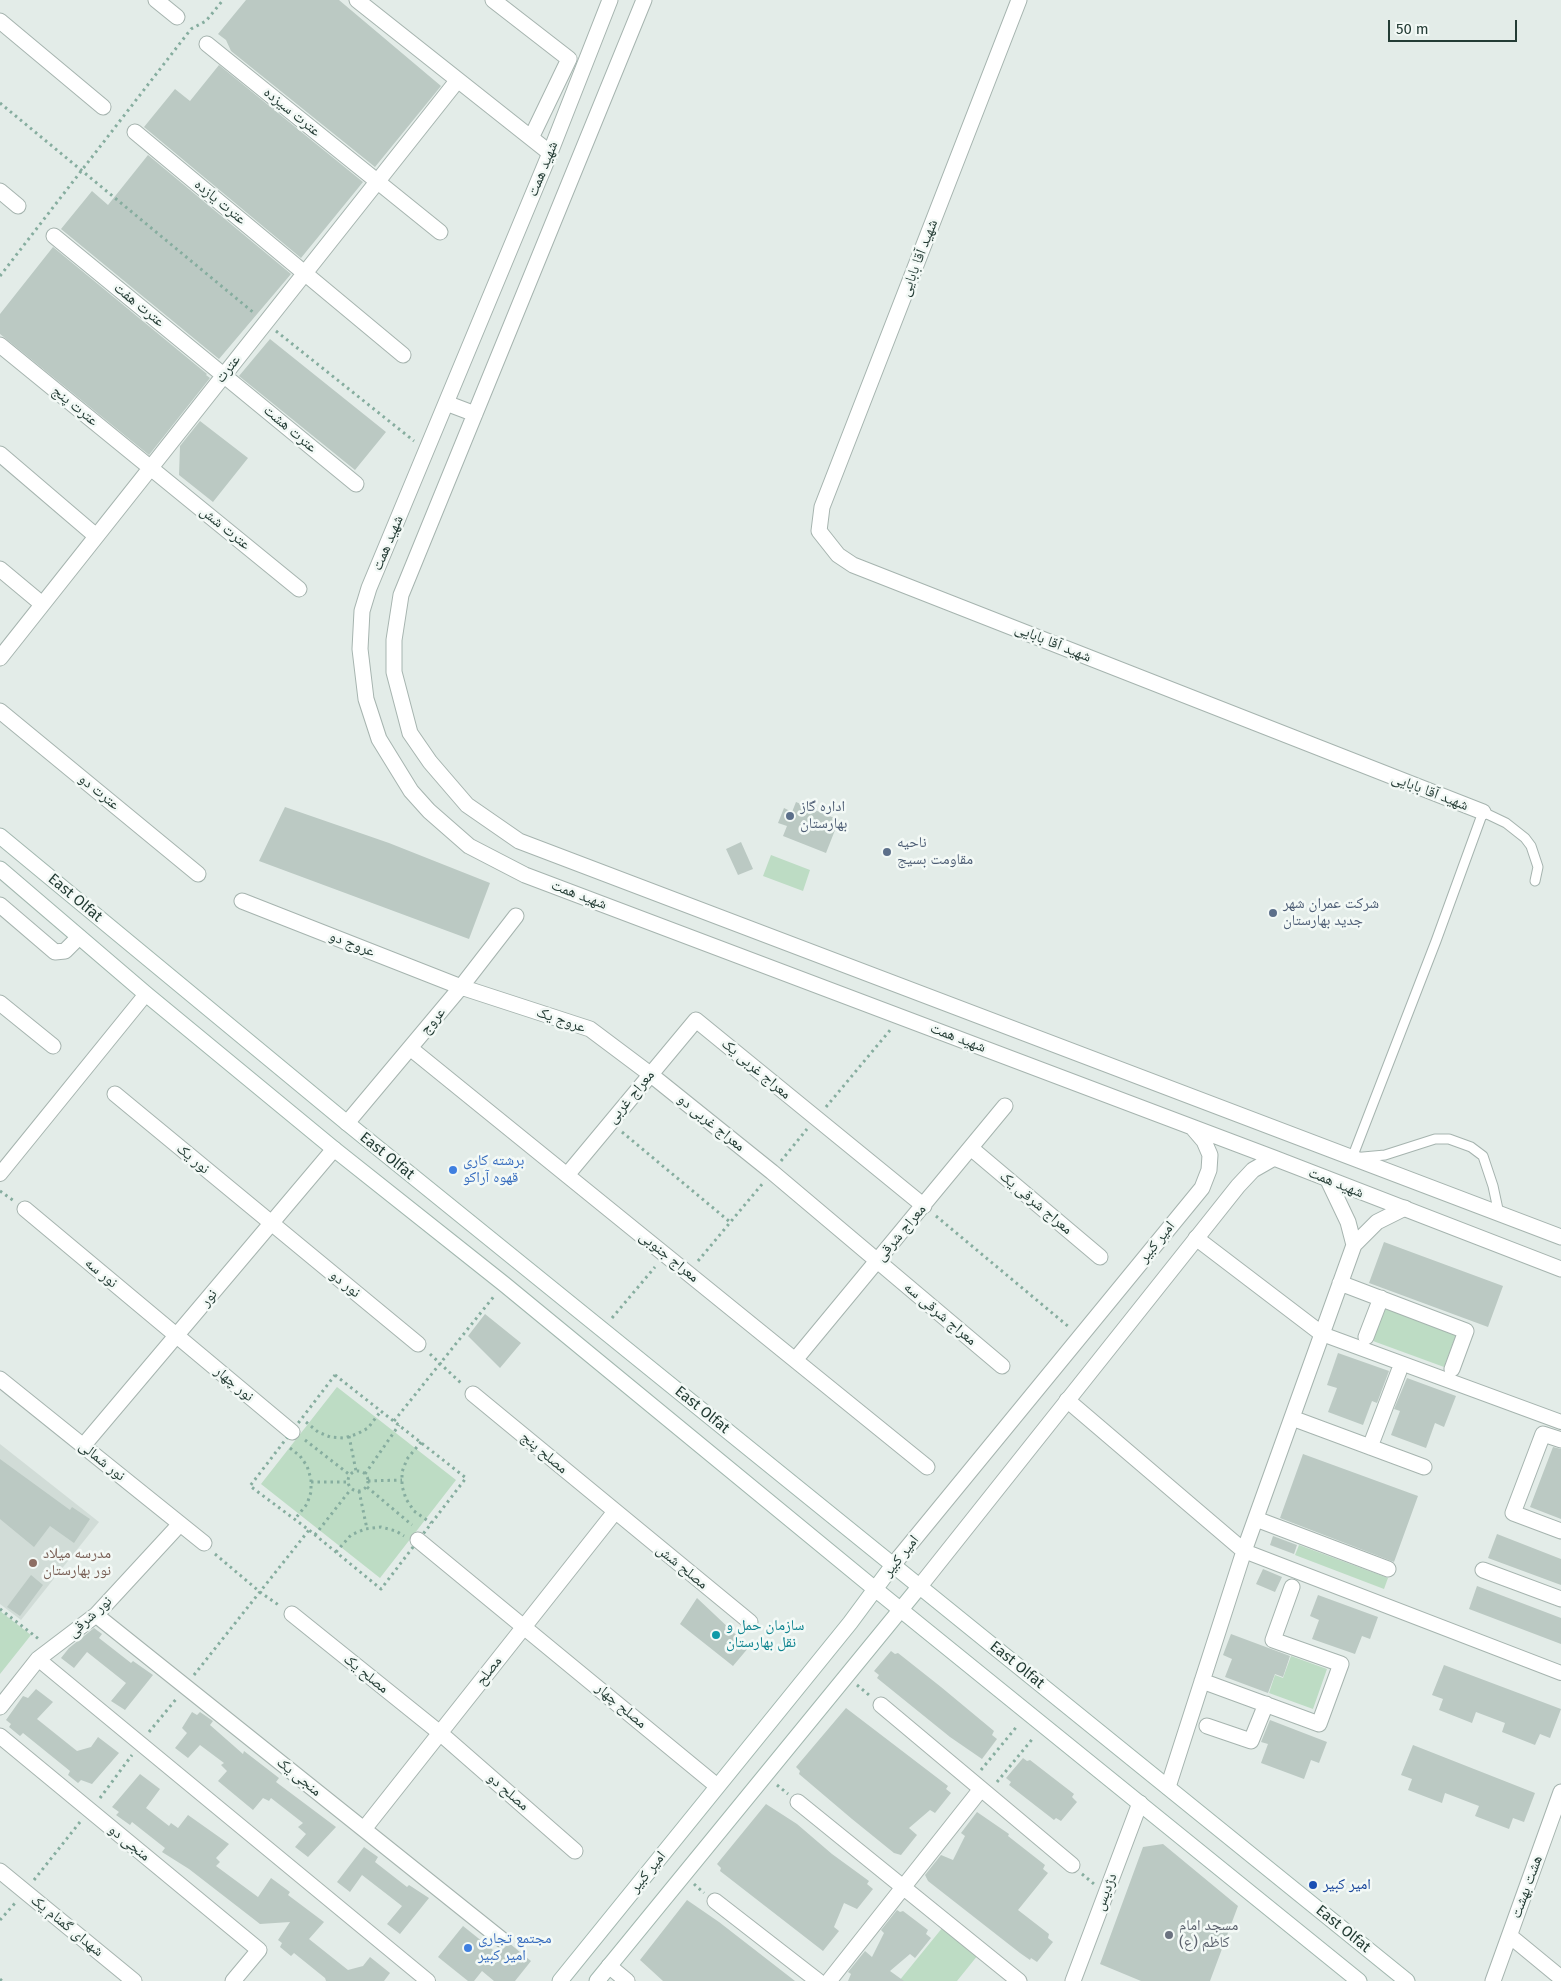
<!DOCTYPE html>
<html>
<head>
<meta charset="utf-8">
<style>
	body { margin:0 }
	#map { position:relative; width:1561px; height:1981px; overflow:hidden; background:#e3ece8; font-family:"Fira Sans",sans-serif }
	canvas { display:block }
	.scale { position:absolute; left:1388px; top:20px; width:129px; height:22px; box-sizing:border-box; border:2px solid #243c35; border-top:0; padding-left:6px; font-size:15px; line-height:18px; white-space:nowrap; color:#243c35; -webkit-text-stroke:4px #f3f9f6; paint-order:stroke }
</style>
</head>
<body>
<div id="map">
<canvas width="1561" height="1981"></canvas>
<div class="scale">50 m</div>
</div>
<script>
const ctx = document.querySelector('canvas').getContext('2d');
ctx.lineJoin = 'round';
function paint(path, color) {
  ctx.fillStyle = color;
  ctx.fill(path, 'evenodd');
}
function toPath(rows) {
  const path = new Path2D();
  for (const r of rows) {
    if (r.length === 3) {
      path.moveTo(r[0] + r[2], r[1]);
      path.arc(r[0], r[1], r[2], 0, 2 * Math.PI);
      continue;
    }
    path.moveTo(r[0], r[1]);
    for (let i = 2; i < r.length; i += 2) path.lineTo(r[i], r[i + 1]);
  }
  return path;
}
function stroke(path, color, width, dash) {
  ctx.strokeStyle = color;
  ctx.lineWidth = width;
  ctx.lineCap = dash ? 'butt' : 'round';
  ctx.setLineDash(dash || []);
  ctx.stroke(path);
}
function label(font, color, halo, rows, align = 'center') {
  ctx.font = font + ' "Fira Sans","Noto Naskh Arabic",sans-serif';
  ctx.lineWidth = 5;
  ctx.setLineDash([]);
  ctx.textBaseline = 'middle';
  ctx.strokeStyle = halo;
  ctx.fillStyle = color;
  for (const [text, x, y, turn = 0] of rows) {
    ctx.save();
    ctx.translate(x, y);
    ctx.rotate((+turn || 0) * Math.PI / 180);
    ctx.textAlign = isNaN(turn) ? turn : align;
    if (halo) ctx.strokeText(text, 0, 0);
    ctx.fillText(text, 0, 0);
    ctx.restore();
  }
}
paint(toPath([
	[0,1444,99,1522,21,1620,0,1604]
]), '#d1dcd7');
paint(toPath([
	[771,855,810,870,803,891,763,876],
	[1385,1308,1456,1335,1444,1367,1373,1341],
	[337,1387,456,1480,380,1578,261,1484],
	[1299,1545,1388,1578,1384,1589,1295,1555],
	[0,1611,31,1635,0,1674],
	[1291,1656,1327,1669,1313,1709,1269,1693,1275,1675,1283,1678],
	[943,1927,978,1955,957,1981,899,1981]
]), '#bddcc4');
paint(toPath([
	[246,0,339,0,441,86,375,167,231,51,226,40,218,34],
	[219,65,363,182,301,258,144,127,175,89,190,101],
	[148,155,291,274,219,359,61,229,92,191,108,205],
	[53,247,207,374,206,375,210,378,149,455,0,334,0,314],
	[270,339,386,432,355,470,239,376],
	[200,421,248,458,213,502,179,475,180,446],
	[796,802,839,820,826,853,783,836,787,826,778,823,784,808,792,812],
	[285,807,389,843,490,883,469,939,259,861],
	[741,842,753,869,738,875,726,849],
	[1384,1242,1503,1286,1488,1327,1369,1283],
	[485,1314,521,1343,500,1368,468,1336],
	[1338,1353,1389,1371,1377,1403,1372,1401,1363,1425,1328,1412,1337,1388,1327,1385],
	[1407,1378,1456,1396,1444,1427,1435,1423,1426,1448,1391,1435,1400,1411,1394,1409],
	[1553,1447,1561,1449,1561,1519,1530,1507],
	[1303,1454,1418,1496,1394,1562,1280,1518],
	[0,1459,70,1510,72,1507,90,1519,74,1543,50,1526,34,1547,0,1519],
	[1497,1534,1561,1559,1561,1585,1488,1558],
	[1273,1536,1297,1545,1294,1554,1270,1545],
	[1263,1569,1282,1577,1275,1592,1256,1584],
	[31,1575,43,1585,20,1616,7,1607],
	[1477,1586,1561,1618,1561,1644,1469,1609],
	[1318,1595,1378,1617,1370,1639,1362,1636,1355,1654,1312,1639,1319,1620,1310,1616],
	[697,1598,749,1647,733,1666,680,1624],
	[94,1628,102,1634,99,1638,131,1663,133,1661,153,1675,125,1710,111,1701,126,1683,87,1652,74,1668,61,1658,69,1648],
	[1231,1634,1290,1656,1283,1677,1275,1674,1268,1693,1225,1677,1232,1659,1223,1655],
	[891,1651,895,1654,898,1653,941,1687,994,1731,992,1735,997,1739,982,1759,950,1737,877,1678,879,1675,874,1671],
	[1444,1665,1561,1709,1550,1738,1540,1734,1535,1745,1502,1732,1505,1723,1476,1712,1472,1723,1439,1710,1443,1699,1432,1695],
	[36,1689,53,1702,37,1719,77,1751,91,1747,98,1737,119,1753,92,1784,81,1780,78,1783,68,1775,70,1771,23,1733,20,1736,9,1727,11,1724,6,1720,23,1696,28,1698],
	[846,1708,948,1786,946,1789,951,1793,935,1813,930,1810,909,1828,917,1835,901,1855,894,1853,852,1819,799,1774,800,1771,796,1767],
	[192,1712,197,1715,200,1712,213,1721,210,1725,243,1754,244,1751,279,1778,276,1782,336,1827,308,1857,295,1847,306,1834,298,1827,303,1823,271,1798,269,1801,263,1798,253,1810,218,1781,227,1771,221,1765,224,1763,200,1745,188,1758,175,1748,187,1733,182,1728],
	[1270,1720,1327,1742,1319,1763,1311,1760,1304,1779,1261,1763,1268,1744,1261,1742],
	[1413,1745,1535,1793,1524,1822,1513,1818,1509,1829,1475,1816,1479,1806,1445,1793,1442,1803,1408,1790,1412,1779,1401,1775],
	[1023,1758,1027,1761,1030,1760,1074,1794,1072,1797,1077,1802,1061,1821,1056,1818,1054,1820,1009,1785,1011,1782,1006,1778],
	[140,1774,160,1789,146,1808,169,1826,171,1823,178,1828,188,1815,229,1844,216,1858,220,1862,216,1866,258,1897,271,1878,290,1892,288,1895,324,1922,309,1939,348,1970,363,1966,370,1957,390,1973,384,1981,326,1981,325,1978,294,1953,291,1956,280,1947,282,1943,278,1940,290,1922,260,1924,189,1869,162,1852,165,1848,132,1822,130,1825,116,1815,119,1812,112,1807],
	[766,1804,797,1824,832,1854,869,1881,867,1884,873,1889,857,1909,844,1903,834,1927,839,1931,823,1951,720,1871,721,1868,717,1864],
	[977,1812,1009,1834,1008,1836,1045,1865,1043,1869,1048,1873,1018,1910,1049,1934,1048,1938,1053,1942,1037,1962,1031,1958,1030,1960,1020,1953,928,1881,925,1875,941,1855,953,1860,965,1836,961,1833],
	[1163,1844,1238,1906,1210,1981,1141,1981,1100,1964,1143,1847],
	[364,1847,378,1857,375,1862,407,1887,409,1885,429,1898,400,1934,387,1924,402,1906,362,1875,350,1892,337,1882],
	[687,1900,719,1922,795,1981,663,1981,640,1960],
	[897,1910,900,1912,903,1911,928,1930,926,1934,931,1938,915,1958,910,1954,890,1971,904,1981,848,1981,851,1974,848,1972,865,1951,872,1957,884,1933,881,1930],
	[463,1926,498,1954,509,1943,531,1961,515,1981,494,1981,482,1971,474,1981,468,1981,438,1957]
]), '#bbc9c3');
const service = toPath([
	[1499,1214,1493,1186,1483,1156,1471,1147,1449,1139,1435,1139,1385,1155,1352,1158,1436,941,1483,812,1506,823,1525,838,1531,846,1538,867,1535,881]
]);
const pedestrian = toPath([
	[0,1174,146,994],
	[1322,1334,1561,1422],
	[1244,1551,1561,1673],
	[38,1659,428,1981]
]);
const minor = toPath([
	[156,0,177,17],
	[357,0,550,153],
	[493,0,569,59,531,138],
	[0,21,103,107],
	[207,44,440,232],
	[135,132,403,355],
	[0,191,18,206],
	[54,236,356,484],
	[0,345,299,589],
	[0,454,96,536],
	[0,569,42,604],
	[0,658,457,81],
	[0,711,198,874],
	[242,901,461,987,590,1029,650,1074,772,1172,1002,1366],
	[0,905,55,952,65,951,79,937],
	[0,1003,53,1046],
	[410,1048,927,1467],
	[115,1094,418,1344],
	[347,1123,461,987,516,916],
	[972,1149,1100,1257],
	[567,1175,696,1020,924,1206],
	[1328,1180,1348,1222,1354,1245,1377,1222,1405,1208],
	[25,1209,292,1432],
	[1196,1238,1322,1334],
	[1340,1283,1466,1331,1452,1369],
	[1366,1337,1381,1298],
	[795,1360,1005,1106],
	[0,1379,204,1543],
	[473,1394,750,1622],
	[1067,1400,1244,1551],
	[1292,1418,1424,1467],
	[1561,1440,1543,1434,1513,1513,1561,1531],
	[83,1446,334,1149],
	[1370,1447,1399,1371],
	[1256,1519,1388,1569],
	[418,1540,717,1786],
	[1483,1570,1561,1599],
	[292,1614,440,1733,575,1851],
	[96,1615,501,1939],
	[1202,1681,1319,1724,1341,1664,1273,1640,1292,1587],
	[881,1705,1072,1865],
	[0,1707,38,1659,96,1615,180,1524],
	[1207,1726,1251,1741,1266,1704],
	[0,1736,259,1950,233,1981],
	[1168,1787,1244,1551,1354,1245],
	[798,1802,1019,1981],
	[364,1829,614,1513],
	[0,1871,134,1981],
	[715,1901,818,1981],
	[1510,1936,1561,1978],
	[609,1966,627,1981],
	[829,1981,981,1789],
	[1073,1981,1140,1803],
	[1493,1981,1561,1792]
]);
const tertiary = toPath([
	[610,0,550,153,369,588,362,611,360,649,366,699,379,739,411,791,429,811,469,846,525,875,1274,1158,1561,1269],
	[644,0,401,595,394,640,394,672,410,733,430,762,467,805,519,841,1561,1237],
	[1019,0,822,507,819,531,838,555,853,565,1483,812],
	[446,403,475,414],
	[893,1565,1202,1188,1209,1170,1210,1155,1204,1141,1192,1127],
	[920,1586,1238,1186,1253,1170,1274,1158]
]);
const secondary = toPath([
	[0,836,347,1123,1407,1981],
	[0,869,146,994,334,1149,504,1284,875,1589,1359,1981],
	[560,1981,850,1623,893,1565],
	[597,1981,920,1586]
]);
stroke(service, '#a6b4af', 11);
stroke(pedestrian, '#a6b4af', 16);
stroke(minor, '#a6b4af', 17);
stroke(tertiary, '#a6b4af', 17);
stroke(secondary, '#a2b7af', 17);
stroke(toPath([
	[0,103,254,313],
	[0,276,191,29,206,21,223,0],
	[276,331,414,441],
	[826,1107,891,1029],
	[622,1132,730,1222],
	[781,1161,807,1129],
	[0,1191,14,1201],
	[936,1216,1069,1327],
	[698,1261,763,1183],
	[612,1318,655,1267],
	[430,1354,462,1384],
	[335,1375,466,1478,381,1589,309,1530,250,1486,335,1375],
	[394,1421,495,1295],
	[306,1422,318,1432,330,1437,344,1438,357,1434,368,1428,381,1411],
	[349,1436,356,1471],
	[305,1440,350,1475],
	[421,1442,407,1459,402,1472,402,1486,406,1499,414,1511,431,1523],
	[290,1448,300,1456,307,1466,311,1479,311,1492,307,1504,295,1519],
	[358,1481,10],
	[365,1474,399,1425],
	[368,1481,402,1480],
	[311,1482,348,1482],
	[367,1487,412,1525],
	[359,1491,367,1529],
	[315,1535,351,1489],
	[336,1552,351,1535,365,1529,381,1527,396,1531,404,1536],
	[215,1554,260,1592,280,1606],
	[0,1609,40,1640],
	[194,1675,309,1530],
	[857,1685,869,1695],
	[149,1732,177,1698],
	[981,1770,1018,1725],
	[997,1782,1034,1737],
	[777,1785,788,1794],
	[100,1798,132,1755],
	[1082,1874,1094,1884],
	[34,1880,80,1822],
	[694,1884,704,1893],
	[0,1920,16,1902],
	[0,1979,2,1981]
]), '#86ad9f', 3, [2.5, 4]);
stroke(service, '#fff', 9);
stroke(pedestrian, '#fff', 14);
stroke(minor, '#fff', 15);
stroke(tertiary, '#fff', 15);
stroke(secondary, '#fff', 15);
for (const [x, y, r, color] of [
	[790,816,5,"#5c6f8a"],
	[887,852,5,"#5c6f8a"],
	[1273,913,5,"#5c6f8a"],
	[453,1170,5,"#3f7fe0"],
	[33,1563,5,"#8d6e63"],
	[716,1635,5,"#0f9aa8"],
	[1313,1885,5,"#1a4fb4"],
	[1169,1935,5,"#6b7280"],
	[468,1948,5,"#3f7fe0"]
]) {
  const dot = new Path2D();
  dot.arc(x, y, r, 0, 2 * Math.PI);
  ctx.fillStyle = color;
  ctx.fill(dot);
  stroke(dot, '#f3f9f6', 2);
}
label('15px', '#243c35', '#f3f9f6', [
	["عترت سیزده",292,112,39],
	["شهید همت",543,169,-68],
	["عترت یازده",220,202,39],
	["شهید آقا بابایی",919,258,-69],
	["عترت هفت",139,305,39],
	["عترت",228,369,-52],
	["عترت پنج",75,406,39],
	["عترت هشت",290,429,40],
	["عترت شش",225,528,39],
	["شهید همت",388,543,-67],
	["شهید آقا بابایی",1053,643,22],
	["عترت دو",99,792,39],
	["شهید آقا بابایی",1430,792,21],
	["شهید همت",579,895,21],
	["East Olfat",75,898,40],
	["عروج دو",352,944,21],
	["عروج یک",561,1020,19],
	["عروج",433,1021,-50],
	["شهید همت",958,1038,21],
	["معراج غربی یک",756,1069,40],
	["معراج غربی",631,1097,-50],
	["معراج غربی دو",711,1123,39],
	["East Olfat",387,1156,39],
	["نور یک",193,1159,40],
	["شهید همت",1336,1183,22],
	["معراج شرقی یک",1036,1203,40],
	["معراج شرقی",901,1233,-50],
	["امیر کبیر",1157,1242,-51],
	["معراج جنوبی",669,1257,39],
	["نور سه",101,1273,40],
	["نور دو",345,1284,39],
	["نور",209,1298,-50],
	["معراج شرقی سه",940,1314,40],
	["نور چهار",234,1384,40],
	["East Olfat",702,1410,39],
	["مصلح پنج",544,1453,40],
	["نور شمالی",102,1461,39],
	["امیر کبیر",901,1556,-51],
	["مصلح شش",682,1567,39],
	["نور شرقی",90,1617,-42],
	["East Olfat",1017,1665,39],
	["مصلح",489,1671,-52],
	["مصلح یک",366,1674,39],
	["مصلح چهار",621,1706,40],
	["منجی یک",299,1777,39],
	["مصلح دو",508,1792,41],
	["منجی دو",129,1843,39],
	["امیر کبیر",648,1872,-51],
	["هشت بهشت",1527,1887,-70],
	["دژدیس",1106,1892,-69],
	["شهدای گمنام یک",67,1926,39],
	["East Olfat",1343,1929,39]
]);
label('15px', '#4e5e75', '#f3f9f6', [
	["اداره گاز",800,807],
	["بهارستان",800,824],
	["ناحیه",897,843],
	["مقاومت بسیج",897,860],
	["شرکت عمران شهر",1283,904],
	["جدید بهارستان",1283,921]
], 'left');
label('15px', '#366cbe', '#f3f9f6', [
	["برشته کاری",463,1161],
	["قهوه آراکو",463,1178],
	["مجتمع تجاری",478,1939],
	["امیر کبیر",478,1956]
], 'left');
label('15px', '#785e54', '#f3f9f6', [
	["مدرسه میلاد",43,1554],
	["نور بهارستان",43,1571]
], 'left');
label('15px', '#0d838f', '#f3f9f6', [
	["سازمان حمل و",726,1626],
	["نقل بهارستان",726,1643]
], 'left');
label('15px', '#164399', '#f3f9f6', [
	["امیر کبیر",1323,1885]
], 'left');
label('15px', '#5b616d', '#f3f9f6', [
	["مسجد امام",1179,1926],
	["کاظم (ع)",1179,1943]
], 'left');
</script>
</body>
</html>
